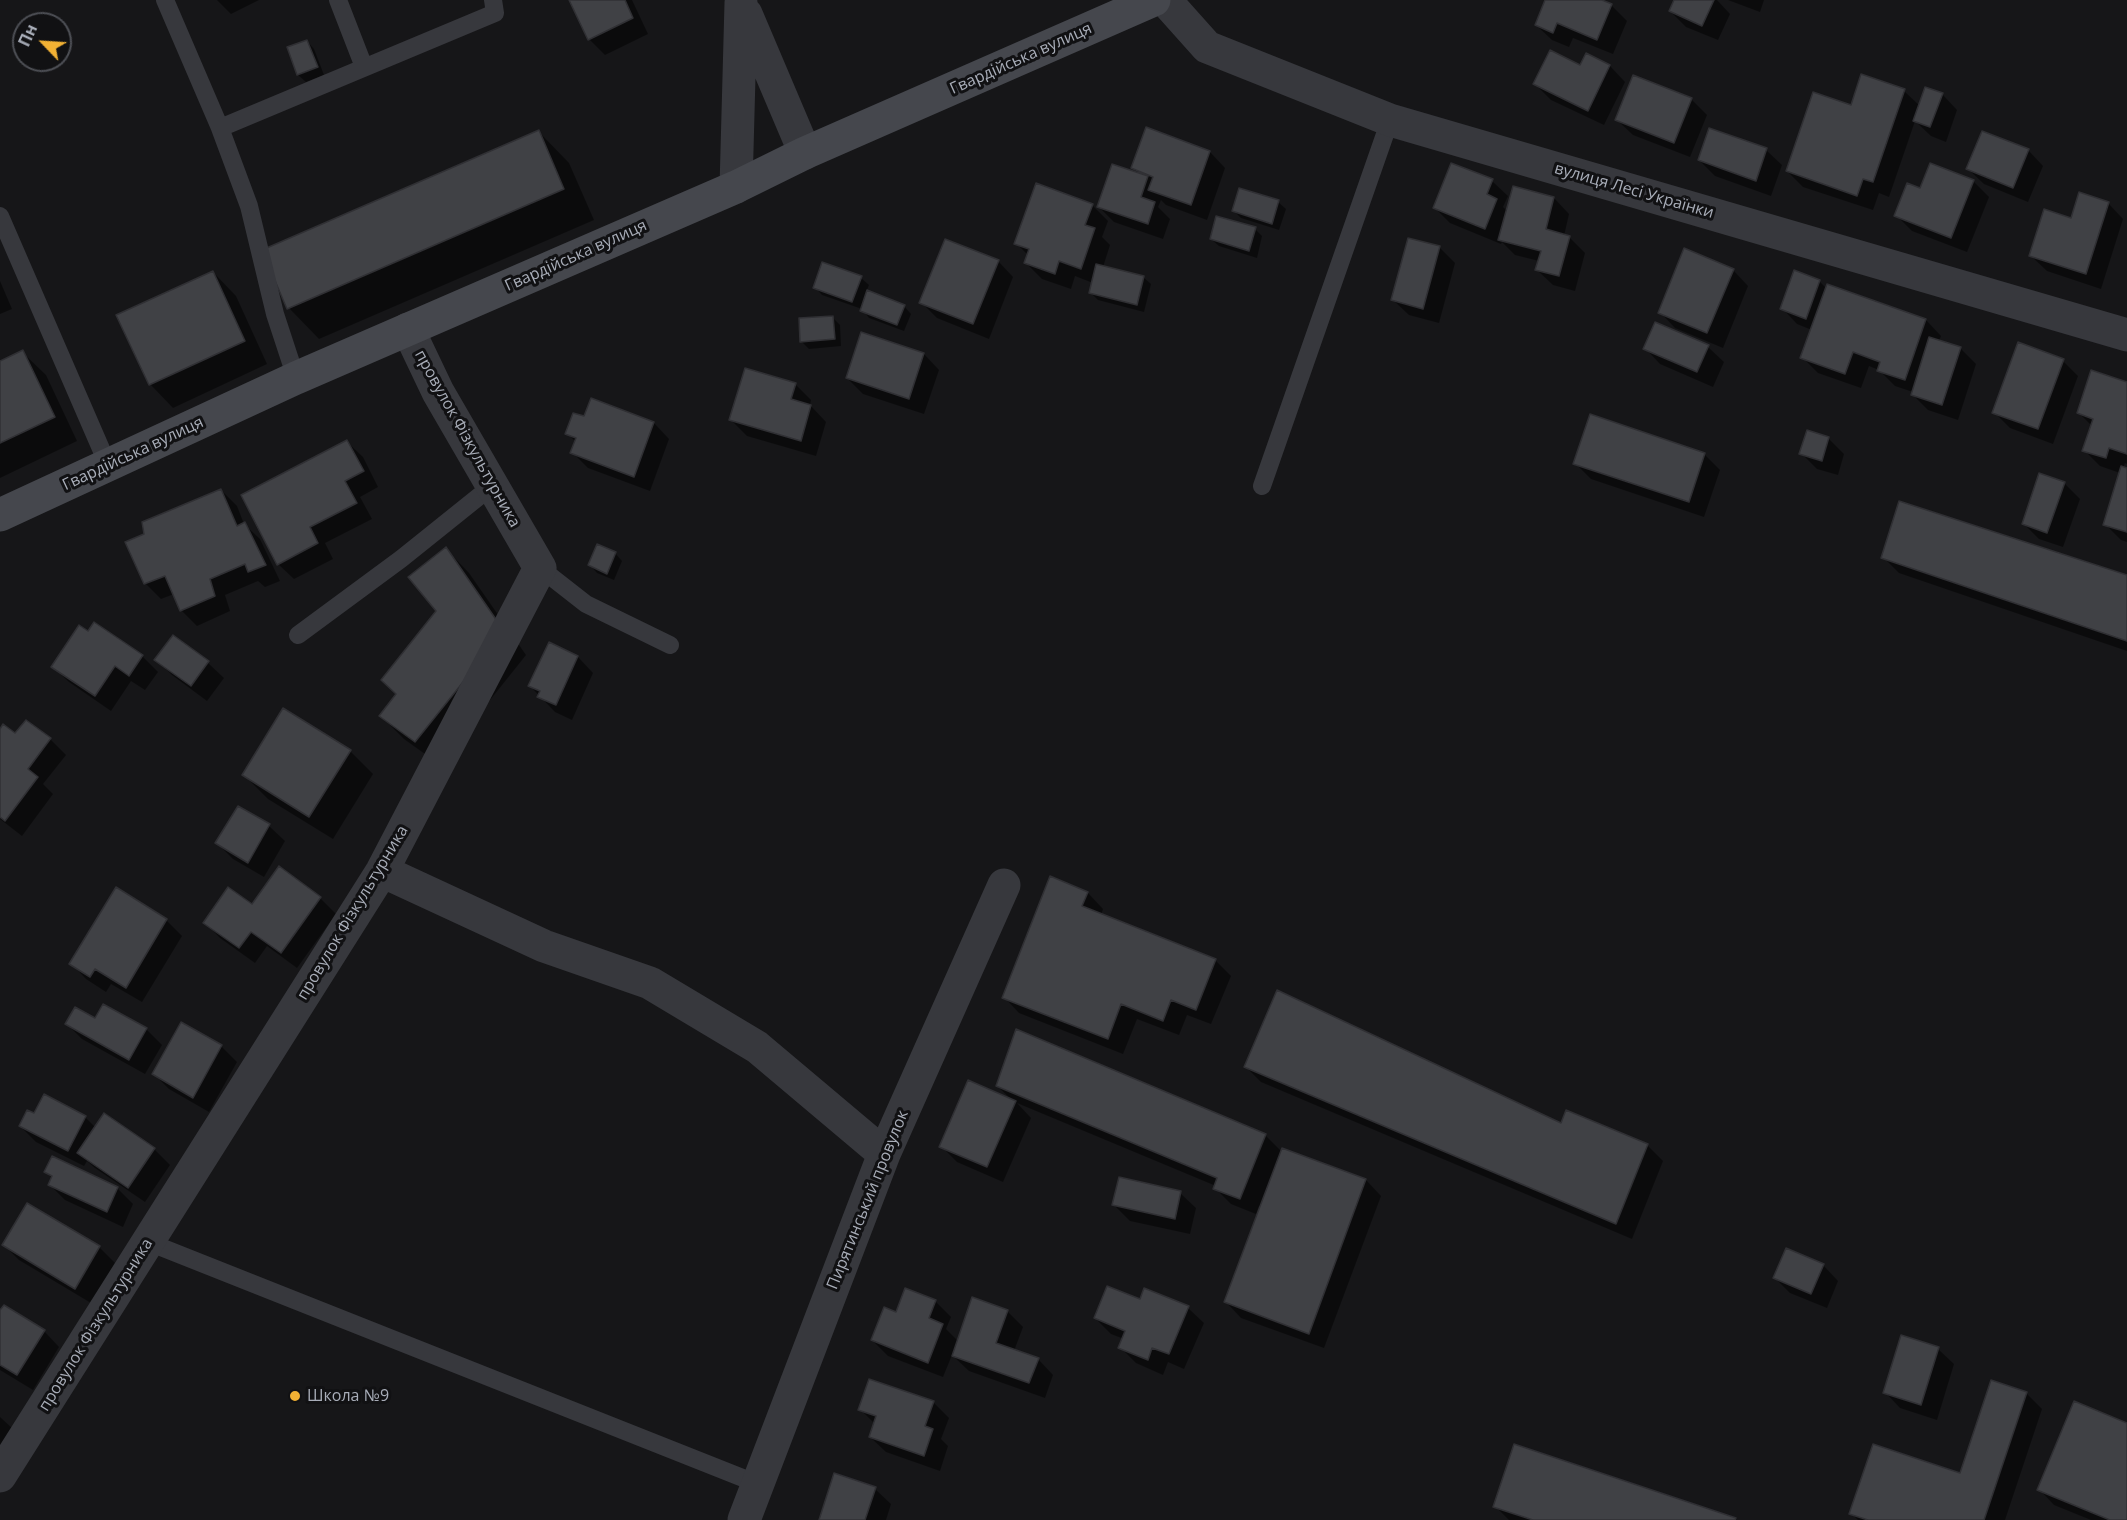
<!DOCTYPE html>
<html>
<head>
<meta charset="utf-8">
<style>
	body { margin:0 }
	#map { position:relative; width:2127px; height:1520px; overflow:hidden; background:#161618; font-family:"Open Sans",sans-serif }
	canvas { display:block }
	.north { position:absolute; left:12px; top:12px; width:60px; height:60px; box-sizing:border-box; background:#111113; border:2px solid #4d4f55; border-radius:50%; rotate:295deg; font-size:16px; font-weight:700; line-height:24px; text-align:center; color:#a8adb8 }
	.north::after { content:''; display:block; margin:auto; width:21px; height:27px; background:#f2b134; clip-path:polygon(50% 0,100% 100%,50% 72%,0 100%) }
</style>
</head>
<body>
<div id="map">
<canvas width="2127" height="1520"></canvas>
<div class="north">Пн</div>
</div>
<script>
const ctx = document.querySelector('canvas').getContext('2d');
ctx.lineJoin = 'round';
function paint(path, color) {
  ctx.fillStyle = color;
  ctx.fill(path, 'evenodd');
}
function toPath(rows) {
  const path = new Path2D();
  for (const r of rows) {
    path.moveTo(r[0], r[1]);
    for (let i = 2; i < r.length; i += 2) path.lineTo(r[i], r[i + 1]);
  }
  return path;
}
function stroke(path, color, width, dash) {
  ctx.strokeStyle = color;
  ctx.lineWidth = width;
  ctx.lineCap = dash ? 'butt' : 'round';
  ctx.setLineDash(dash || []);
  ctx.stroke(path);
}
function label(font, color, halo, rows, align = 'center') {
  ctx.font = font + ' "Open Sans",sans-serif';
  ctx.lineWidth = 6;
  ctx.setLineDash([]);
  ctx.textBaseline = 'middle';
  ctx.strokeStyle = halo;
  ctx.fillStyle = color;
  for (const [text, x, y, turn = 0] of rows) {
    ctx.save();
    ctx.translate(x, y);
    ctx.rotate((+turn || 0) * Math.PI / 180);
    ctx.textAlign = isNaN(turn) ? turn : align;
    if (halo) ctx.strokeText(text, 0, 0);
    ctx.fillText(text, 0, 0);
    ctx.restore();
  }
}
paint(toPath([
	[217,0,259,0,231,14],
	[571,0,632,0,648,34,605,55,589,39],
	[1546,0,1598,0,1611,5,1627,21,1613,54,1573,38,1569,47,1552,40,1536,25],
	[1675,0,1717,0,1730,14,1718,40,1686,27,1670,11],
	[1728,0,1764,0,1760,12],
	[307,41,314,49,324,75,306,82,298,75,289,48],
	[1587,55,1610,66,1625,82,1604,125,1551,100,1535,84,1581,67],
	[1904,91,1920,106,1942,94,1957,110,1946,142,1931,136,1915,121,1889,197,1879,193,1873,210,1803,187,1787,171,1852,107],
	[1691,99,1707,115,1690,157,1633,135,1617,120],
	[539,132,569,163,594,220,319,339,289,308,264,251],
	[1766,150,1782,165,1771,196,1715,176,1699,160],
	[2028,150,2043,166,2028,202,1984,184,1968,169],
	[1210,152,1225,168,1207,220,1166,205,1161,200,1158,207,1170,219,1163,239,1114,222,1099,207,1140,175,1132,168],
	[1492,181,1508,196,1503,207,1507,211,1554,198,1569,214,1564,236,1569,237,1585,253,1575,291,1553,285,1537,270,1539,261,1515,255,1502,242,1501,244,1450,223,1435,208],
	[1973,181,1989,197,1967,252,1912,231,1896,215,1921,190],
	[1278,202,1286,209,1279,230,1241,218,1234,211],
	[2108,203,2123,219,2101,289,2047,271,2031,256,2072,220],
	[1092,205,1108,221,1102,237,1110,245,1103,267,1143,277,1151,284,1144,312,1098,300,1091,293,1093,283,1075,276,1071,289,1042,279,1026,263,1029,256,1016,243],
	[1255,229,1262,236,1257,258,1219,246,1211,239],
	[1439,247,1455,263,1439,323,1409,315,1393,300],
	[998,261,1013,277,989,339,937,318,921,302],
	[1733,270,1748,286,1723,348,1675,328,1660,312],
	[213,272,236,296,267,364,173,408,150,384],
	[861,278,869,285,866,292,904,306,911,314,904,331,869,318,862,309,822,295,815,287],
	[0,281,12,309,0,314],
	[1819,281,1827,289,1926,320,1941,336,1939,341,1960,348,1976,364,1958,420,1928,410,1912,394,1913,392,1895,386,1879,370,1869,366,1861,388,1818,373,1802,357,1812,330,1797,324,1782,308],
	[832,317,840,325,841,346,809,349,801,341],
	[1708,347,1724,362,1713,387,1660,364,1645,348],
	[22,352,46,375,77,441,0,478,0,362],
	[924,354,939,370,924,414,863,394,847,378],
	[2063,361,2078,376,2053,444,2010,428,1994,412],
	[795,384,811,400,810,405,826,422,816,456,747,436,731,420],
	[2127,384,2127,464,2125,463,2123,468,2127,470,2127,542,2121,540,2105,524,2120,473,2100,466,2084,450,2092,426,2079,413],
	[585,418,654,423,669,439,650,491,588,468,572,452,576,442,567,433],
	[1829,439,1844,454,1838,475,1817,469,1801,453],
	[347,442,363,457,378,487,360,497,372,519,325,543,333,559,294,579,278,564],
	[1704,454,1720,470,1704,517,1591,479,1575,463],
	[2064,483,2080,499,2063,547,2039,539,2024,524],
	[221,490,237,506,244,524,260,539,280,581,265,587,258,581,225,595,230,611,197,626,182,611,174,594,161,599,145,583,146,534],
	[446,549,469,573,526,655,439,764,404,739,381,716,397,694,438,611],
	[615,553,622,561,614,580,597,573,590,565],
	[1883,557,2127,577,2127,651,1899,573],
	[173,637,208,663,224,678,207,701,172,675,156,659],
	[142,656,158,672,145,690,131,681,111,711,69,682,53,667],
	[578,657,593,673,572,720,555,712,530,686],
	[0,731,16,735,50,739,66,755,43,784,53,794,22,836,0,819],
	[350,751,373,774,333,839,268,799,244,775],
	[238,808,269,826,285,841,264,877,233,859,217,843],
	[279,869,320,898,336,914,297,968,267,946,255,963,220,938,205,922,252,906],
	[1051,878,1088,893,1103,909,1101,915,1215,960,1231,976,1211,1024,1187,1015,1179,1035,1137,1019,1123,1054,1019,1013,1004,997],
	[166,920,182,936,142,1002,111,984,106,992,86,979,71,963],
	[96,1020,146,1029,162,1045,145,1074,82,1039,67,1024],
	[181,1024,222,1047,237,1062,209,1112,169,1089,154,1074],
	[1017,1031,1266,1136,1282,1152,1283,1149,1366,1180,1381,1196,1324,1348,1241,1318,1226,1302,1261,1207,1259,1206,1256,1214,1231,1204,1215,1188,1216,1186,1017,1103,1031,1118,1003,1182,957,1162,941,1146,1012,1100,997,1086],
	[1246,1067,1647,1145,1663,1161,1632,1239,1261,1082],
	[35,1115,85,1117,96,1128,154,1149,170,1165,145,1202,95,1168,87,1161,84,1166,36,1142,20,1126],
	[46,1172,117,1188,133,1204,123,1227,65,1200,50,1185,52,1178],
	[1180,1193,1196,1208,1190,1234,1130,1221,1114,1205],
	[4,1245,99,1247,115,1263,91,1303,19,1260],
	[1823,1265,1838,1281,1827,1308,1790,1293,1775,1278],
	[935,1301,951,1317,946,1329,958,1341,1007,1311,1023,1327,1014,1351,1038,1359,1053,1375,1045,1398,969,1371,952,1355,943,1377,888,1356,872,1340,897,1314],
	[1140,1301,1188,1308,1204,1323,1184,1369,1168,1362,1163,1375,1136,1363,1120,1347,1124,1339,1111,1334,1095,1318],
	[0,1313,44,1331,59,1347,33,1390,0,1370],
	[1938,1349,1954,1364,1937,1420,1900,1408,1885,1392],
	[2026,1393,2042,1409,2005,1520,1858,1520,1851,1513,1961,1475],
	[933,1402,949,1418,941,1439,948,1446,940,1471,886,1452,870,1437,875,1424,860,1409],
	[0,1417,13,1429,0,1448],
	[2127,1424,2127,1520,2091,1520,2054,1505,2039,1489],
	[1515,1446,1735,1520,1509,1520,1495,1506],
	[875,1489,891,1504,886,1520,820,1520]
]), '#0007');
const building = toPath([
	[569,0,625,0,633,18,588,40,569,0],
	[1545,0,1602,0,1612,4,1597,40,1557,23,1553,33,1535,25,1545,0],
	[1674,0,1714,0,1702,26,1669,11,1674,0],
	[307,40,318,67,297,75,287,47,307,40],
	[1550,50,1580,65,1586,53,1610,65,1588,111,1533,84,1550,50],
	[1861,74,1905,89,1873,182,1863,179,1857,196,1786,171,1813,92,1851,105,1861,74],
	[1633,75,1692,98,1674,143,1615,120,1633,75],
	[1925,87,1943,93,1930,127,1913,121,1925,87],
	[1146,127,1210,151,1191,205,1148,190,1153,177,1131,168,1146,127],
	[1709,128,1767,148,1756,181,1698,160,1709,128],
	[539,130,564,189,287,309,262,250,539,130],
	[1982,131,2029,149,2013,188,1966,169,1982,131],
	[1451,163,1493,179,1487,194,1497,199,1485,229,1433,208,1451,163],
	[1930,163,1974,180,1951,238,1894,216,1907,183,1920,188,1930,163],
	[1112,164,1148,176,1141,197,1155,202,1148,224,1097,207,1112,164],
	[1036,183,1093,204,1085,225,1095,228,1081,269,1059,261,1055,274,1024,263,1029,249,1014,244,1036,183],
	[1513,186,1554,197,1546,229,1570,236,1559,276,1535,270,1541,251,1498,240,1513,186],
	[1239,188,1279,200,1272,224,1232,211,1239,188],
	[2079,192,2109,202,2086,274,2029,256,2044,209,2071,218,2079,192],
	[1216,216,1256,227,1249,251,1210,239,1216,216],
	[1408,238,1440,246,1423,309,1391,300,1408,238],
	[945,239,999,260,973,324,919,303,945,239],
	[1684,248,1734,269,1707,333,1658,313,1684,248],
	[822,262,862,276,852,302,813,288,822,262],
	[1096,264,1144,276,1137,305,1089,293,1096,264],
	[1794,270,1820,280,1806,319,1780,309,1794,270],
	[213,271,245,341,149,385,116,315,213,271],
	[1827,284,1926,319,1905,380,1877,371,1880,362,1853,352,1845,374,1800,358,1827,284],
	[867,290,905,305,897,325,860,311,867,290],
	[833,316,835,339,800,342,799,318,833,316],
	[1655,322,1709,345,1697,372,1643,349,1655,322],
	[861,332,924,353,909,399,846,378,861,332],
	[1929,337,1961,347,1942,405,1911,395,1929,337],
	[2018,342,2064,359,2038,429,1992,413,2018,342],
	[23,350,55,417,0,443,0,361,23,350],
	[745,368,796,383,791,399,811,405,801,441,729,420,745,368],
	[2091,370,2127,382,2127,454,2109,448,2106,458,2082,451,2093,419,2077,413,2091,370],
	[591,398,654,422,634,477,570,453,576,438,565,434,573,413,584,416,591,398],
	[1590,414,1705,453,1689,502,1573,464,1590,414],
	[1807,430,1829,437,1822,461,1799,454,1807,430],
	[347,440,364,471,345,481,357,503,310,527,318,543,277,565,241,495,347,440],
	[2121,466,2127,468,2127,532,2103,525,2121,466],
	[2039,473,2065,482,2047,533,2022,524,2039,473],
	[221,489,237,526,245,522,266,565,248,572,245,564,210,579,215,596,180,611,165,576,144,584,125,542,144,534,142,522,221,489],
	[1899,501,2127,575,2127,641,1881,558,1899,501],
	[597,544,616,552,607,574,588,565,597,544],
	[446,547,504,631,415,742,379,716,396,694,381,680,436,611,408,577,446,547],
	[94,622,143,655,129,676,115,666,95,696,51,667,79,625,88,631,94,622],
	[173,635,209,661,191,686,154,660,173,635],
	[549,642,578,656,556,705,537,697,540,691,528,686,549,642],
	[283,708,351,750,309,817,242,775,283,708],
	[26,720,51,738,28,769,38,777,5,821,0,817,0,729,3,724,15,733,26,720],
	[238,806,270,824,248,863,215,843,238,806],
	[279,866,321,897,281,953,251,932,239,948,203,923,228,887,252,904,279,866],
	[1050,876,1088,892,1082,906,1216,959,1196,1010,1171,1000,1163,1021,1121,1004,1108,1039,1002,998,1050,876],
	[116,887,167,919,126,988,95,969,90,977,69,964,116,887],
	[1277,990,1561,1123,1566,1110,1648,1144,1616,1224,1244,1067,1277,990],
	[103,1004,147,1028,129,1060,65,1024,75,1007,95,1018,103,1004],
	[181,1022,222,1045,193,1098,152,1074,181,1022],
	[1016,1029,1266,1134,1240,1199,1213,1189,1217,1178,996,1086,1016,1029],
	[968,1080,1016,1101,987,1167,939,1147,968,1080],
	[44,1094,86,1116,68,1151,19,1126,27,1110,34,1113,44,1094],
	[104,1113,155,1148,128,1188,77,1153,104,1113],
	[1282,1148,1366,1179,1309,1334,1224,1302,1282,1148],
	[52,1156,118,1187,107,1212,48,1185,52,1176,44,1172,52,1156],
	[1119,1177,1181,1191,1175,1219,1112,1205,1119,1177],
	[27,1203,100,1246,75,1289,2,1245,27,1203],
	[1786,1248,1824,1264,1811,1294,1773,1278,1786,1248],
	[1107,1286,1140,1299,1144,1288,1189,1306,1169,1354,1152,1348,1148,1360,1118,1348,1125,1331,1094,1318,1107,1286],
	[905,1288,936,1300,929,1318,943,1324,928,1363,871,1340,884,1307,896,1312,905,1288],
	[972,1297,1008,1310,996,1343,1039,1358,1029,1383,952,1356,972,1297],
	[4,1305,45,1330,17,1375,0,1365,0,1310,4,1305],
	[1901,1335,1939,1347,1921,1405,1883,1393,1901,1335],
	[869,1379,934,1401,925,1426,933,1429,924,1456,869,1437,876,1416,858,1410,869,1379],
	[1991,1380,2027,1392,1984,1520,1868,1520,1849,1514,1873,1444,1960,1473,1991,1380],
	[2074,1401,2127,1423,2127,1520,2110,1520,2037,1490,2074,1401],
	[1514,1444,1736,1518,1735,1520,1533,1520,1493,1507,1514,1444],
	[834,1473,876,1487,865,1520,819,1520,834,1473]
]);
paint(building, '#404145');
stroke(building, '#303034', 1.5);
stroke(toPath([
	[165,0,220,128,249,206,275,314,296,378],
	[338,0,364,67],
	[220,128,495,13,493,0],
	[0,216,108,465],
	[1262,486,1390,120],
	[540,568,586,604,670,645],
	[298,635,401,559,492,486],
	[148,1242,758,1484]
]), '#37383d', 18);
stroke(toPath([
	[1165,0,1207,47,1390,120,2127,335],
	[746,14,805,153],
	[736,187,741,3],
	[382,871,544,946,650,983,757,1047,884,1154],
	[0,1476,382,871,540,568,438,392,408,329],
	[744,1520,884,1154,1004,885]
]), '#37383d', 33);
stroke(toPath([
	[0,515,296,378,736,187,805,153,1154,0]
]), '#45474d', 33);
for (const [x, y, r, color] of [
	[295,1396,6,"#f2b134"]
]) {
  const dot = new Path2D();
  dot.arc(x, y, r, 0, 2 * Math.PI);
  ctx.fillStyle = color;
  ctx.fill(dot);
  stroke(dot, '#111113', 2);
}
label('16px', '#a8adb8', '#111113', [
	["Гвардійська вулиця",1021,59,-24],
	["вулиця Лесі Українки",1634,191,16],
	["Гвардійська вулиця",576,256,-24],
	["провулок Фізкультурника",467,439,61],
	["Гвардійська вулиця",133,454,-25],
	["провулок Фізкультурника",353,913,-59],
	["Пирятинський провулок",868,1200,-68],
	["провулок Фізкультурника",96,1325,-58]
]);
label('16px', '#a8adb8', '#111113', [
	["Школа №9",307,1396]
], 'left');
</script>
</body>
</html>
